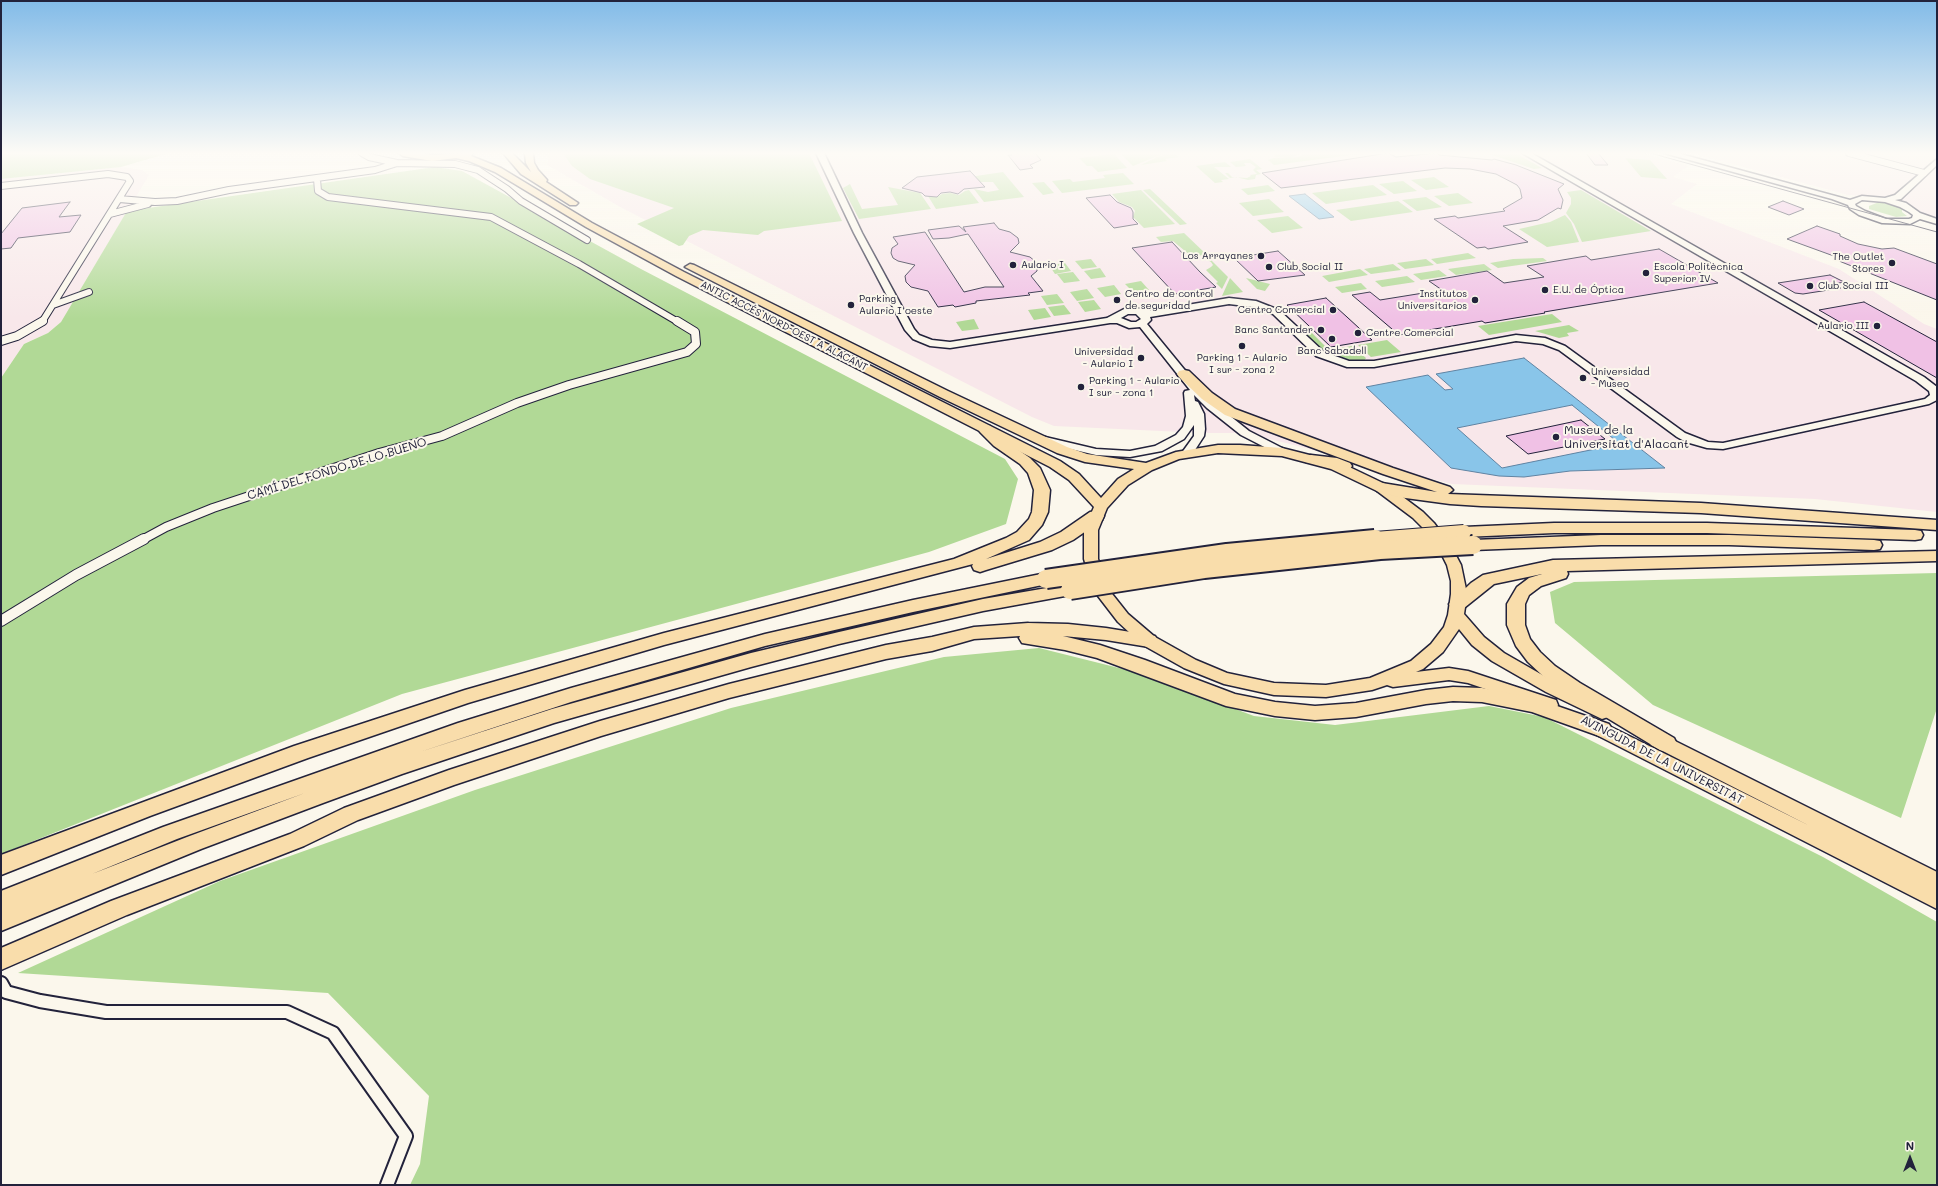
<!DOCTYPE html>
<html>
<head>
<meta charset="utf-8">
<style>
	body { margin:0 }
	#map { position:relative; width:1938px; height:1186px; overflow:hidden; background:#fbf7ec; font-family:Mali,sans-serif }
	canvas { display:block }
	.frame { position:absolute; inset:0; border:2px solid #22223b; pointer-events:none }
	.north { position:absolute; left:1890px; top:1138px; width:40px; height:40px; -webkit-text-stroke:3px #fbf7ec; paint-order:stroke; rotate:0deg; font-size:11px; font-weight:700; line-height:16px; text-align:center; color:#22223b }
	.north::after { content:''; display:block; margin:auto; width:14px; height:18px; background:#22223b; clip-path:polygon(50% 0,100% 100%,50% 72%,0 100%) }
</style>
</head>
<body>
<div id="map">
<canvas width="1938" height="1186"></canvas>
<div class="frame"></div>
<div class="north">N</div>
</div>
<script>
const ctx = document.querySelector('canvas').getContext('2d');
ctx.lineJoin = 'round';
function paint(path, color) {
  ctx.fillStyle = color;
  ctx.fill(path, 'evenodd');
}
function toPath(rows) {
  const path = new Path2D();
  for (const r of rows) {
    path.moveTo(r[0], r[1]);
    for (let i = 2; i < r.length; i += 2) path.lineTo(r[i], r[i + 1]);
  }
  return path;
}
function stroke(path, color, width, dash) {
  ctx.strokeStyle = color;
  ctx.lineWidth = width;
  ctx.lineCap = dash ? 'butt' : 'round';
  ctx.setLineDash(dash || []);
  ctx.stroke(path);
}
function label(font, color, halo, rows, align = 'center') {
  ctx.font = font + ' Mali,sans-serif';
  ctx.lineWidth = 4;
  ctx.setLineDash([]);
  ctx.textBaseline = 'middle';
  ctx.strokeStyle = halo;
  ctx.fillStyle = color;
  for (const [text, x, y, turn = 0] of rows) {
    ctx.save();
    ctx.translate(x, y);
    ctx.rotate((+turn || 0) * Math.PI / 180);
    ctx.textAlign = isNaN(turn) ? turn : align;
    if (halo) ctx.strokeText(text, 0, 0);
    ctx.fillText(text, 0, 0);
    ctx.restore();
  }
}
paint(toPath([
	[549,153,1643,153,1688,166,1673,177,1697,184,1671,204,1839,269,1924,324,1937,329,1937,512,1815,499,1452,484,1245,433,1204,433,1054,426,1032,417,622,208,547,165],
	[1691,153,1937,153,1937,218,1928,216,1907,203,1889,198,1848,195],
	[121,167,142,170,149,175,61,322,48,333,24,344,1,378,1,179]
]), '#f8e7ea');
paint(toPath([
	[1,153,169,153,121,167,1,179],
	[563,153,809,153,842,221,764,231,758,235,703,230,689,236,683,245,679,246,637,224,674,208,590,179,572,166],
	[1120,153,1169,153,1155,157,1133,166],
	[1173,153,1179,157,1165,159,1167,161,1141,165,1157,157],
	[1277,153,1302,153,1291,158,1301,156,1305,153,1367,153,1274,165,1268,160,1273,158,1290,158,1274,157],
	[1486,153,1515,153,1542,168,1534,169],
	[1114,154,1127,168,1098,172,1092,166,1087,166,1079,158],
	[1625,158,1650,160,1667,179,1641,177],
	[1250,159,1262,169,1256,170,1261,174,1256,175,1255,179,1248,180,1236,177,1230,178,1225,173,1228,173,1232,177,1247,178,1251,176,1250,175,1257,174,1253,170,1256,167,1250,163,1244,163,1246,166,1236,167,1230,162],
	[1225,162,1231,167,1214,167,1229,179,1221,180,1223,182,1215,183,1196,166],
	[435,167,462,171,641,269,1005,459,1018,479,1006,524,929,552,402,694,1,854,1,378,24,344,48,333,61,322,127,211],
	[1003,172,1024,197,984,202,974,189,988,192,999,190,993,182,975,182,971,179,976,176],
	[1123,173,1134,184,1062,193,1052,181,1070,179,1073,182,1105,178,1103,175],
	[1434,177,1449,187,1426,190,1411,180],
	[1403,181,1417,191,1394,194,1379,184],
	[1044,182,1054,193,1043,195,1032,183],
	[850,184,862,209,898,205,888,187,920,193,931,209,859,219,843,188],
	[1268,185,1275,191,1248,195,1241,189],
	[1373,185,1387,195,1326,204,1312,193],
	[1150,189,1187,224,1180,225,1143,190],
	[969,190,979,203,936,209,928,196,937,197,942,194,950,193,959,195,965,191],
	[1141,190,1175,224,1144,228,1133,217,1135,211,1132,207,1119,202,1112,194],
	[1581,190,1651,231,1582,242,1574,224,1566,213,1571,204,1571,198,1567,192],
	[1458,193,1473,203,1449,206,1434,196],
	[1426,197,1442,207,1417,211,1402,200],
	[1269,199,1284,212,1253,216,1239,203],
	[1398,201,1413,212,1351,221,1336,210],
	[1879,202,1898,206,1902,208,1902,212,1907,216,1896,217,1869,209,1869,206],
	[1565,215,1571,222,1579,242,1547,247,1519,229,1550,222],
	[1288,216,1303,228,1272,233,1257,220],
	[1184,233,1207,255,1191,256,1173,241,1161,242,1156,237],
	[1468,253,1476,258,1437,264,1431,259],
	[1203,257,1208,257,1228,277,1222,289,1216,283,1218,282,1206,270,1211,267,1213,265,1211,262],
	[1543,258,1547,261,1498,268,1490,263,1513,259],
	[1091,259,1097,267,1082,269,1075,261],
	[1426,259,1434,265,1405,269,1397,263],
	[1065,263,1071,271,1055,274,1049,265],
	[1393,264,1401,270,1371,274,1364,269],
	[1484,264,1492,270,1456,275,1448,269],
	[1100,268,1106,277,1091,279,1084,271],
	[1360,269,1368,275,1329,282,1322,276],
	[1439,270,1447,276,1421,280,1413,274],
	[1073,272,1080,281,1064,283,1057,274],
	[1407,276,1415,282,1382,287,1375,281],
	[1230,278,1243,292,1222,296],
	[1246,278,1270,284,1265,291,1257,289],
	[1141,281,1149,290,1133,292,1125,284],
	[1361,283,1367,289,1342,293,1335,287],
	[1114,285,1121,294,1105,297,1097,288],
	[1087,289,1094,298,1077,301,1070,292],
	[1057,294,1064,303,1047,305,1041,296],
	[1094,300,1101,309,1085,312,1078,302],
	[1064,305,1071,314,1054,316,1048,307],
	[1045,308,1051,317,1034,320,1028,310],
	[1552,314,1562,322,1489,335,1478,326],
	[974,319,979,329,962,331,956,322],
	[1569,325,1579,331,1567,333,1569,336,1559,338,1535,331],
	[1311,332,1329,350,1352,346,1366,358,1364,361,1353,361,1329,353,1319,347,1305,333],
	[1387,340,1401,352,1371,357,1358,345],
	[1937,573,1937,708,1901,818,1653,705,1555,623,1550,592,1574,582],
	[1039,648,1139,673,1254,716,1335,725,1489,706,1544,717,1823,857,1937,922,1937,1185,410,1185,420,1164,429,1096,328,993,18,973,220,881,475,790,731,708,944,657]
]), '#b1d996');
const water = toPath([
	[1305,194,1334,217,1319,219,1289,196,1305,194],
	[1524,358,1665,468,1570,471,1524,477,1499,476,1451,468,1366,387,1428,375,1445,390,1453,389,1436,374,1524,358],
	[1572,405,1620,444,1502,468,1457,428,1572,405]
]);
paint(water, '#89c5e9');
stroke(water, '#6084a3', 1);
const building = toPath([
	[1010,153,1035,153,1041,160,1030,165,1033,168,1020,170,1008,155,1012,155,1010,153],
	[1388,153,1396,157,1438,153,1439,155,1492,160,1494,159,1516,165,1564,184,1558,189,1563,200,1561,209,1558,208,1538,220,1503,226,1528,242,1488,249,1485,247,1477,248,1434,219,1455,216,1458,218,1505,211,1503,209,1522,198,1520,189,1517,185,1496,174,1470,169,1445,168,1281,188,1262,173,1388,153],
	[1586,153,1598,153,1608,165,1595,165,1586,153],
	[970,171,985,187,964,189,958,194,950,192,941,193,937,197,925,196,922,193,902,188,917,177,970,171],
	[1110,195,1117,202,1131,208,1133,212,1133,219,1138,224,1114,228,1086,198,1110,195],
	[1783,201,1804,209,1789,215,1768,207,1783,201],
	[70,202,59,217,81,215,70,232,18,238,11,248,1,249,1,234,22,208,70,202],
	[994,223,999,229,1010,232,1018,238,1019,243,1010,252,1030,257,1037,263,1037,271,1031,276,1043,291,1028,293,1030,295,976,301,976,303,955,307,953,305,938,307,928,291,911,287,906,282,905,276,915,265,898,261,893,258,891,253,892,248,898,244,893,237,925,232,964,292,985,287,1004,287,968,234,949,238,933,239,928,230,959,226,966,232,963,227,994,223],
	[1817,226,1840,234,1840,236,1858,244,1882,249,1894,248,1937,264,1937,300,1839,261,1842,259,1787,239,1817,226],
	[1172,242,1200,272,1216,287,1175,294,1132,248,1172,242],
	[1659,249,1718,283,1544,312,1545,313,1485,323,1482,321,1399,335,1352,295,1370,292,1380,300,1442,290,1429,281,1487,271,1504,283,1544,277,1527,266,1586,256,1591,260,1659,249],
	[1278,251,1305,275,1258,281,1234,258,1278,251],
	[1830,275,1844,282,1834,284,1841,288,1803,294,1795,293,1778,283,1830,275],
	[1326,298,1347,317,1372,340,1331,347,1287,305,1326,298],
	[1864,302,1937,342,1937,378,1819,310,1864,302],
	[1581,420,1605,439,1528,454,1506,436,1581,420]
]);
paint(building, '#f0c1e5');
stroke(building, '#22223b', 1);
const streetFar3 = toPath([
	[362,153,369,157,397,163,455,164,478,170,507,189,521,201,587,240],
	[1849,153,1924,173],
	[317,179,318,191,328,197,491,217,579,264,678,322],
	[1,186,108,174,127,177,130,181,42,322],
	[119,199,155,202,177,201,229,190,375,170,397,163],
	[110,214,148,204],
	[53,305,89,292]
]);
const streetFar2 = toPath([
	[1,341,17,336,43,321],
	[142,540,166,527,213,508,379,453,442,436,517,403,569,385,687,352,696,344,695,332,677,321]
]);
const streetFar1 = toPath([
	[1,621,76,575,144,539]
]);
const street = toPath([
	[1,983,6,992,40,1001,106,1012,287,1012,333,1033,406,1136,387,1185]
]);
const secondary = toPath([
	[816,153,824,153,862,233,914,329,919,335,932,340,950,342,1107,318,1126,308,1147,309,1151,311,1229,298,1256,301,1279,310,1324,352,1349,361,1374,361,1516,335,1545,338,1565,346,1685,433,1708,442,1723,443,1925,399,1930,395,1929,391,1916,381,1522,153,1531,153,1924,377,1937,387,1937,400,1929,404,1723,449,1707,448,1686,442,1677,437,1559,350,1543,344,1516,341,1374,367,1347,367,1316,356,1273,314,1254,307,1229,304,1150,317,1151,320,1147,324,1197,385,1215,404,1249,431,1286,450,1288,452,1286,454,1278,454,1241,435,1207,408,1194,395,1195,401,1198,402,1204,414,1205,429,1204,436,1191,456,1183,456,1181,454,1194,436,1194,425,1184,439,1162,451,1130,457,1096,455,1037,441,1035,439,1041,436,1096,449,1130,451,1155,446,1176,435,1183,427,1186,416,1184,393,1185,391,1190,390,1140,327,1129,328,1117,323,1110,323,950,348,930,346,913,339,905,330,854,233,816,153],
	[1128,314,1136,314,1141,319,1136,322,1131,322,1121,318,1128,314],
	[1664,153,1677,153,1850,200,1862,196,1885,198,1895,195,1937,159,1937,165,1901,199,1895,200,1906,203,1920,213,1937,219,1937,224,1920,219,1910,224,1882,223,1859,215,1850,209,1848,205,1832,199,1664,153],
	[1862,200,1885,202,1900,207,1909,212,1913,215,1912,218,1909,219,1886,219,1865,211,1856,206,1855,204,1862,200]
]);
const primary = toPath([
	[399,153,418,153,432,155,473,153,471,156,501,168,592,223,684,272,1060,461,1079,474,1101,498,1118,479,1134,469,1085,462,1057,453,940,397,685,267,690,264,694,265,948,391,1067,447,1087,454,1146,463,1176,452,1218,445,1240,445,1282,448,1341,463,1387,485,1423,512,1434,523,1451,546,1461,565,1467,594,1464,614,1484,637,1504,653,1558,684,1608,707,1610,712,1608,717,1602,719,1546,692,1492,661,1472,645,1459,629,1443,652,1423,669,1416,672,1449,668,1468,671,1556,700,1558,705,1556,710,1550,711,1468,683,1449,680,1393,687,1387,685,1372,690,1326,697,1274,695,1224,684,1184,668,1143,645,1118,622,1098,596,1090,579,1084,559,1084,530,1094,507,1069,480,1050,467,676,276,586,227,495,172,469,161,456,158,432,161,403,156,399,153],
	[1218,453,1282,456,1331,469,1377,491,1413,518,1424,529,1440,551,1447,565,1451,581,1451,594,1448,615,1444,627,1431,644,1411,661,1370,678,1326,685,1274,683,1227,673,1196,660,1155,637,1128,614,1109,590,1098,559,1098,530,1107,508,1128,485,1152,470,1179,459,1218,453],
	[503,153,512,153,531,172,526,163,525,153,533,153,534,163,538,170,547,180,546,182,578,203,576,205,570,205,521,174,503,153],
	[1591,717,1808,825,1651,745,1648,740,1651,735,1657,733,1663,735,1937,872,1937,909,1585,729,1583,724,1585,719,1591,717]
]);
const highway = toPath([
	[1184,370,1189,371,1212,393,1235,409,1393,468,1450,487,1453,490,1448,494,1701,503,1937,520,1937,530,1701,513,1481,506,1450,504,1398,497,1377,491,1374,488,1377,485,1382,483,1437,492,1383,474,1225,415,1202,399,1179,377,1177,374,1179,371,1184,370],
	[985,425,990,426,1004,440,1030,458,1040,468,1050,490,1048,512,1042,525,1029,540,986,559,1040,542,1061,532,1090,512,1096,511,1102,512,1104,516,1102,520,1073,540,1052,550,986,570,980,572,974,570,972,566,973,564,664,645,468,703,308,758,150,816,1,875,1,855,294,746,465,690,664,633,954,559,1006,538,1017,532,1029,519,1032,512,1034,490,1028,473,1020,464,994,446,980,432,978,429,980,426,985,425],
	[1311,455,1337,458,1350,463,1352,466,1350,469,1345,471,1330,465,1306,462,1304,459,1306,456,1311,455],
	[1554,523,1707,523,1915,530,1921,531,1923,535,1921,539,1915,540,1707,533,1554,533,1464,537,1458,536,1456,532,1458,528,1464,527,1554,523],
	[1601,535,1729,535,1874,540,1880,541,1882,545,1880,549,1874,550,1729,545,1601,545,1473,550,1467,549,1465,545,1467,541,1473,540,1601,535],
	[1937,551,1937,561,1567,571,1568,574,1566,578,1541,586,1529,595,1525,604,1525,625,1530,639,1540,652,1555,666,1580,683,1674,738,1677,744,1674,750,1667,752,1660,750,1566,693,1543,676,1528,662,1516,646,1507,625,1507,604,1517,587,1529,578,1542,574,1494,584,1464,608,1458,610,1452,608,1449,604,1471,583,1483,575,1553,560,1937,551],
	[1046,573,1052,575,1054,579,1052,583,913,612,765,646,571,702,420,752,552,709,751,653,839,632,983,599,1070,584,1076,586,1078,590,1076,594,983,611,839,644,751,667,554,723,402,774,323,803,201,849,1,931,1,891,163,827,458,723,571,688,765,634,913,600,1046,573],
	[305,793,187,837,92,874,177,839,305,793],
	[1028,623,1068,624,1106,628,1155,636,1158,641,1155,646,1149,647,1106,640,1063,636,1100,645,1145,660,1235,694,1275,702,1315,706,1356,703,1426,690,1453,687,1482,688,1534,698,1609,724,1612,729,1609,734,1602,737,1532,712,1482,702,1453,701,1426,704,1356,717,1315,720,1275,716,1226,706,1097,658,1065,650,1022,643,1019,638,1020,636,974,639,932,651,886,659,729,698,601,736,454,785,358,820,304,846,127,915,1,970,1,948,111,901,290,834,344,808,449,770,600,721,729,684,886,645,932,637,974,627,1028,623]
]);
stroke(streetFar3, '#22223b', 8);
stroke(streetFar2, '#22223b', 10);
stroke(streetFar1, '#22223b', 12);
stroke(street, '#22223b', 16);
stroke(secondary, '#22223b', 3);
stroke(primary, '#22223b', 3);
stroke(highway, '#22223b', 3);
stroke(streetFar3, '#fbf7ec', 6);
stroke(streetFar2, '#fbf7ec', 8);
stroke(streetFar1, '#fbf7ec', 10);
stroke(street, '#fbf7ec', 12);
paint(secondary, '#fbf7ec');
paint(primary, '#f9ddab');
paint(highway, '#f9ddab');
stroke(toPath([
	[1650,153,1937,232]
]), '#22223b', 1);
const highwayBridgeFar1 = toPath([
	[1362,540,1464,532]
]);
const highwayBridge = toPath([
	[1046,579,1227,553,1375,539],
	[1070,590,1204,569,1380,550,1473,545]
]);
stroke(highwayBridgeFar1, '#22223b', 16, []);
stroke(highwayBridge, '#22223b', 22, []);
stroke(highwayBridgeFar1, '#f9ddab', 14);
stroke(highwayBridge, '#f9ddab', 18);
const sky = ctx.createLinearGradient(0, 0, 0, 319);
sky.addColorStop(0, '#82bbe8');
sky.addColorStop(0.48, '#fdfbf6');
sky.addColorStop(1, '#fdfbf600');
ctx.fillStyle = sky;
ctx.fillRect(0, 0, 1938, 319);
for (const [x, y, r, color] of [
	[1261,256,4,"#22223b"],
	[1892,263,4,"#22223b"],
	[1013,265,4,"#22223b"],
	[1269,267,4,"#22223b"],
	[1646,273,4,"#22223b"],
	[1810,286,4,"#22223b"],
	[1545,290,4,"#22223b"],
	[1117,300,4,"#22223b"],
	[1475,300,4,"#22223b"],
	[851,305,4,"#22223b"],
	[1333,310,4,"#22223b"],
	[1877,326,4,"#22223b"],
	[1321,330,4,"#22223b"],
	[1358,333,4,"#22223b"],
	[1332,339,4,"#22223b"],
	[1242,346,4,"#22223b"],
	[1141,358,4,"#22223b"],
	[1583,378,4,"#22223b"],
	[1081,387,4,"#22223b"],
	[1556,437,4,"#22223b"]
]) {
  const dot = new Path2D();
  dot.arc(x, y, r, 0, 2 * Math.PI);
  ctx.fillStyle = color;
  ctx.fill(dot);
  stroke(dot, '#fbf7ec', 1.5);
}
label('10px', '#22223b', '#fbf7ec', [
	["Los Arrayanes",1253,256,"right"],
	["The Outlet",1884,257,"right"],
	["Stores",1884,269,"right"],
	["Aulario I",1021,265],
	["Club Social II",1277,267],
	["Escola Politècnica",1654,267],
	["Superior IV",1654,279],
	["Club Social III",1818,286],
	["E.U. de Óptica",1553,290],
	["Centro de control",1125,294],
	["de seguridad",1125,306],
	["Institutos",1467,294,"right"],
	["Universitarios",1467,306,"right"],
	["Parking",859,299],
	["Aulario I oeste",859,311],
	["Centro Comercial",1325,310,"right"],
	["Aulario III",1869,326,"right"],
	["Banc Santander",1313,330,"right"],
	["Centre Comercial",1366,333],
	["Banc Sabadell",1332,351,"center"],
	["Universidad",1133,352,"right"],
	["- Aulario I",1133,364,"right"],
	["Parking 1 - Aulario",1242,358,"center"],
	["I sur - zona 2",1242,370,"center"],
	["Universidad",1591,372],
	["- Museo",1591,384],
	["Parking 1 - Aulario",1089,381],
	["I sur - zona 1",1089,393]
], 'left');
label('10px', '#22223b', '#fbf7ec', [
	["ANTIC ACCÉS NORD-OEST A ALACANT",784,326,27]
]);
label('12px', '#22223b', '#fbf7ec', [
	["Museu de la",1564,430],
	["Universitat d'Alacant",1564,444]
], 'left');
label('12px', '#22223b', '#fbf7ec', [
	["CAMÍ DEL FONDO DE LO BUENO",337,469,-17],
	["AVINGUDA DE LA UNIVERSITAT",1662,760,27]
]);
</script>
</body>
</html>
